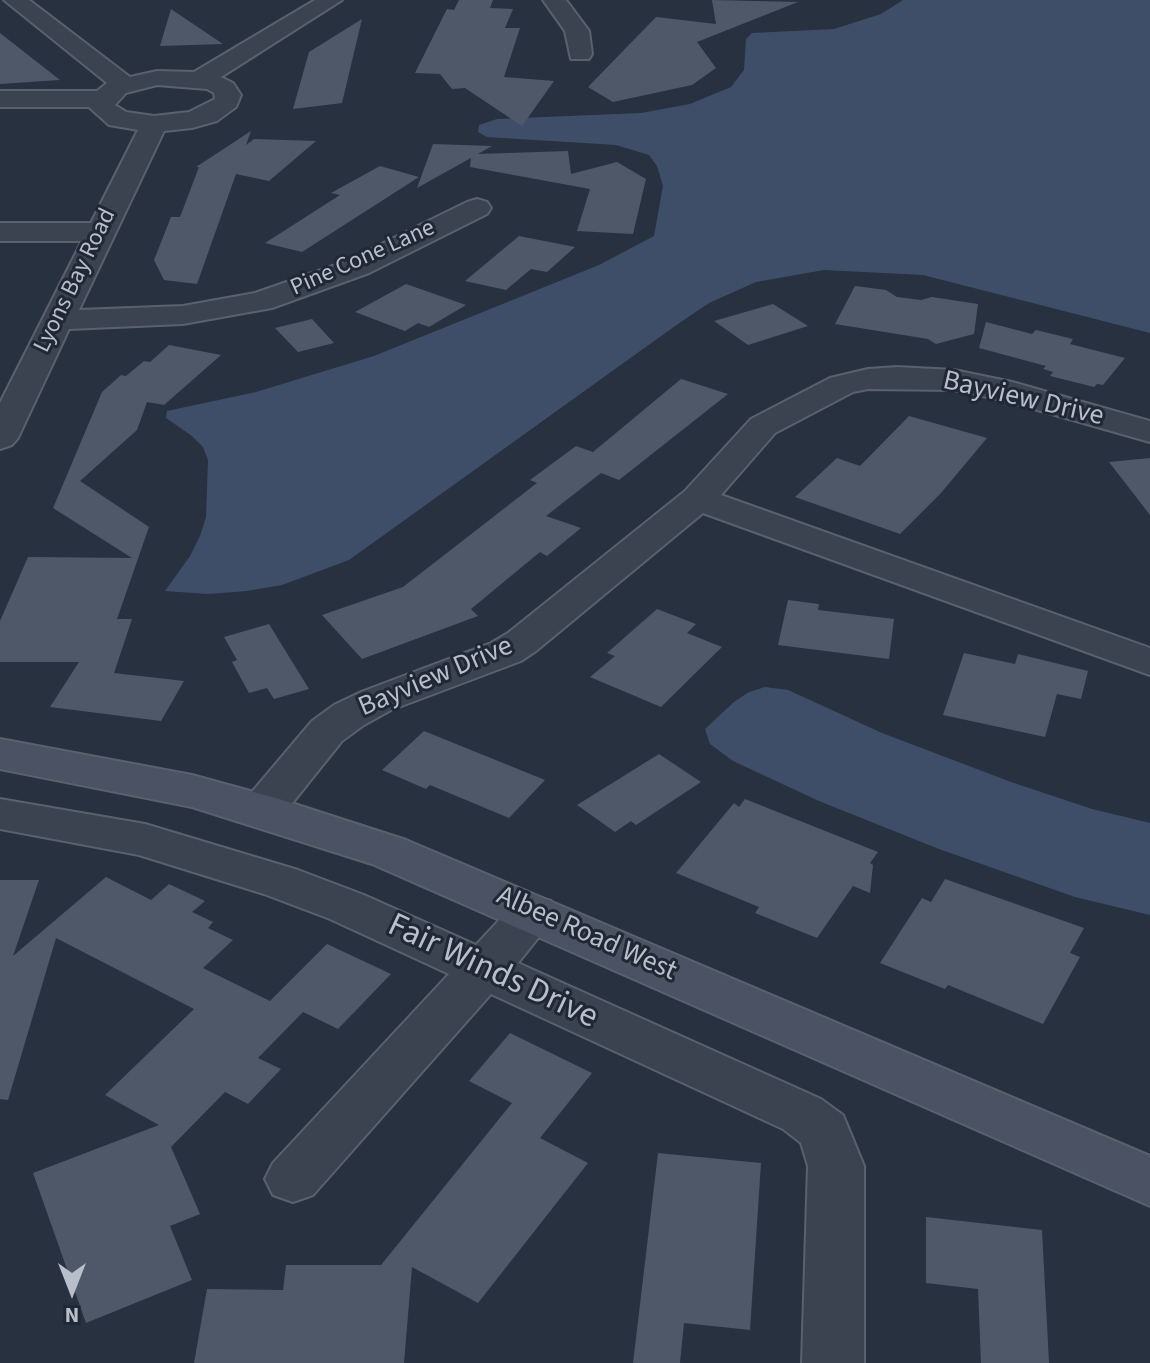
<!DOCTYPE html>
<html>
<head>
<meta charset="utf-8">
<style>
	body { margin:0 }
	#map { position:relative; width:1150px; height:1363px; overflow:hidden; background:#283140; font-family:"Source Sans 3",sans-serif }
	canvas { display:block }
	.north { position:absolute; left:32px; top:1251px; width:80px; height:80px; -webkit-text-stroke:6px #202835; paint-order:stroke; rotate:180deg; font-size:22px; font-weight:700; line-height:32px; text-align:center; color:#b9bfca }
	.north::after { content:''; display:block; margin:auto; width:28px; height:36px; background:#b9bfca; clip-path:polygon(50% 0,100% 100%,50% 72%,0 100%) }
</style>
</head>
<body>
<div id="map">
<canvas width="1150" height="1363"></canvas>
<div class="north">N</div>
</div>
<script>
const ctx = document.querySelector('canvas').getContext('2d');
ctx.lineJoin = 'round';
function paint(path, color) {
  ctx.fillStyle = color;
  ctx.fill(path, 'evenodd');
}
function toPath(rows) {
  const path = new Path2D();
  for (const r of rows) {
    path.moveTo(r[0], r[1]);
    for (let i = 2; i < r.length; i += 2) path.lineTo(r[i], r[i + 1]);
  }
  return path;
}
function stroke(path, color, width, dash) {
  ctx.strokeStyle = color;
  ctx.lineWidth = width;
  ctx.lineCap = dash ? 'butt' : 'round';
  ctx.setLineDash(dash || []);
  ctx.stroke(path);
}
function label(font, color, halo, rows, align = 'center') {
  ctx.font = font + ' "Source Sans 3",sans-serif';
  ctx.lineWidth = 6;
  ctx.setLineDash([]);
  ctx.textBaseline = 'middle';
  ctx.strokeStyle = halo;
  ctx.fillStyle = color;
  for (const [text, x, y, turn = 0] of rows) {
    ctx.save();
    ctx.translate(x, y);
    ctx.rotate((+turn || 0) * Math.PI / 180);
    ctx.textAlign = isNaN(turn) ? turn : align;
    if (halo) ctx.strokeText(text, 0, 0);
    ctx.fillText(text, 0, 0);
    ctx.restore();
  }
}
paint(toPath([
	[903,0,1150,0,1150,333,923,275,824,270,756,282,709,303,675,326,349,560,282,585,247,591,208,594,165,591,190,556,200,536,206,517,208,460,203,447,192,436,166,418,167,411,256,392,374,356,599,265,654,236,663,186,657,166,649,155,616,145,487,137,478,132,479,125,497,119,641,113,690,104,731,87,744,70,746,39,752,33,834,29,881,14],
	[765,687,788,690,882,733,1011,782,1092,809,1150,823,1150,915,1075,897,939,849,819,801,733,761,710,744,705,729,734,702,749,692]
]), '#3f4e68');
paint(toPath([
	[459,0,493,0,490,8,513,9,505,28,520,28,504,77,554,81,522,126,465,88,452,89,440,74,415,73,447,9,454,10],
	[712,0,798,2,697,42,716,68,692,85,613,102,588,87,656,17,716,24],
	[171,9,223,44,160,46],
	[362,19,342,103,293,109,309,52],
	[0,33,60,80,0,84],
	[251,131,246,145,254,139,316,141,269,181,236,174,197,284,164,280,154,260,171,217,180,217,199,167,196,167],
	[433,144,492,146,478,154,568,151,571,174,617,162,646,179,633,234,577,231,590,189,470,167,471,158,417,188],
	[380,166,419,177,302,252,265,243,340,195,331,193],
	[519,236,575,247,547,272,531,269,506,290,465,281],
	[406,284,466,305,429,327,418,323,405,331,355,312],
	[855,286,886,290,897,297,921,300,932,297,978,304,974,334,936,344,928,339,835,324],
	[773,304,808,326,748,345,714,321],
	[312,319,334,343,298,352,275,328],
	[986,322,1032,334,1036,330,1073,339,1070,344,1125,358,1103,385,1097,384,1094,387,1050,376,1053,372,1043,369,1046,366,979,348],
	[169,345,221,355,164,405,147,402,137,430,80,481,149,527,117,619,132,619,114,673,184,681,161,721,50,707,79,662,0,662,0,621,28,557,132,558,53,508,102,392,121,375,126,376,144,361,150,362],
	[681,379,728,394,619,480,601,473,546,516,581,528,547,556,540,552,471,609,478,616,362,659,322,615,403,587,537,483,530,480,576,446,593,452],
	[909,416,987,438,941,493,900,534,795,497,837,458,860,466],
	[1150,458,1150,515,1109,462],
	[788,600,819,604,818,610,894,619,889,659,778,645],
	[657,609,696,624,687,633,722,647,661,707,590,677,615,656,607,653],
	[269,624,280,642,309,689,274,699,267,688,249,693,232,662,237,660,224,637],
	[964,653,1015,664,1018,654,1088,671,1081,699,1057,694,1045,737,943,715],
	[424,731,545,780,509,818,430,785,426,789,382,770],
	[659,754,701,782,636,825,631,821,615,832,577,805],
	[745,799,878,852,870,863,873,865,870,893,853,886,817,938,755,913,759,907,676,873,734,803,739,807],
	[106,877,151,900,169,884,205,901,192,912,213,922,208,928,233,940,203,968,270,1001,327,944,391,974,338,1029,303,1012,258,1058,281,1069,248,1104,225,1092,171,1147,200,1214,170,1226,192,1280,86,1323,33,1173,159,1125,105,1095,194,1009,56,938,8,1100,0,1099,0,880,39,880,13,956],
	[945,879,1084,928,1070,953,1080,957,1043,1024,948,985,945,989,880,963,922,898,931,902],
	[510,1033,592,1073,540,1138,588,1163,478,1303,412,1267,404,1363,194,1363,207,1289,283,1290,286,1265,381,1265,512,1103,469,1081],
	[658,1153,761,1163,750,1330,684,1323,680,1363,633,1363],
	[926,1217,1042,1230,1049,1363,981,1363,978,1289,926,1283]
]), '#4e5869');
const street = toPath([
	[4,0,29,0,130,77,157,71,194,72,315,0,342,0,221,77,233,83,241,95,236,107,217,121,192,128,164,131,79,310,183,306,255,293,347,261,467,202,477,199,487,202,491,208,487,214,369,273,272,308,183,324,69,329,18,438,12,445,0,449,0,403,82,241,0,241,0,223,91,223,138,130,109,125,89,107,0,107,0,91,97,91,107,83,4,0],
	[157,85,207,89,214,93,215,99,189,112,154,116,126,112,115,105,126,93,157,85],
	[543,0,566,0,589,31,592,54,589,59,571,59,565,31,543,0],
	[897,367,954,370,1012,382,1150,421,1150,442,1006,401,954,390,868,389,853,392,775,433,721,495,1150,648,1150,675,703,513,536,651,521,661,391,710,364,725,342,741,278,821,262,825,246,821,239,810,246,799,312,721,334,705,361,692,491,643,508,633,685,491,751,419,830,378,868,369,897,367],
	[0,799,145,824,298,870,364,895,476,945,517,901,534,896,551,901,558,913,518,963,821,1099,843,1115,864,1166,864,1363,802,1363,808,1166,801,1143,783,1129,491,994,313,1195,293,1202,273,1195,265,1179,273,1163,449,974,330,919,264,894,139,855,0,829,0,799]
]);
const secondary = toPath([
	[0,739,192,775,279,799,406,840,1150,1156,1150,1206,372,864,192,807,0,769,0,739]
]);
stroke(street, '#5a616d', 4);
stroke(secondary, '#5a616d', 4);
paint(street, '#3c4350');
paint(secondary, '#4a5263');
label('24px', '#b9bfca', '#202835', [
	["Pine Cone Lane",363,259,-24],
	["Lyons Bay Road",76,281,-64]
]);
label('28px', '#b9bfca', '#202835', [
	["Bayview Drive",1023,400,13],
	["Bayview Drive",436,678,-23],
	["Albee Road West",586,935,24]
]);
label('34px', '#b9bfca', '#202835', [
	["Fair Winds Drive",492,973,25]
]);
</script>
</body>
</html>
